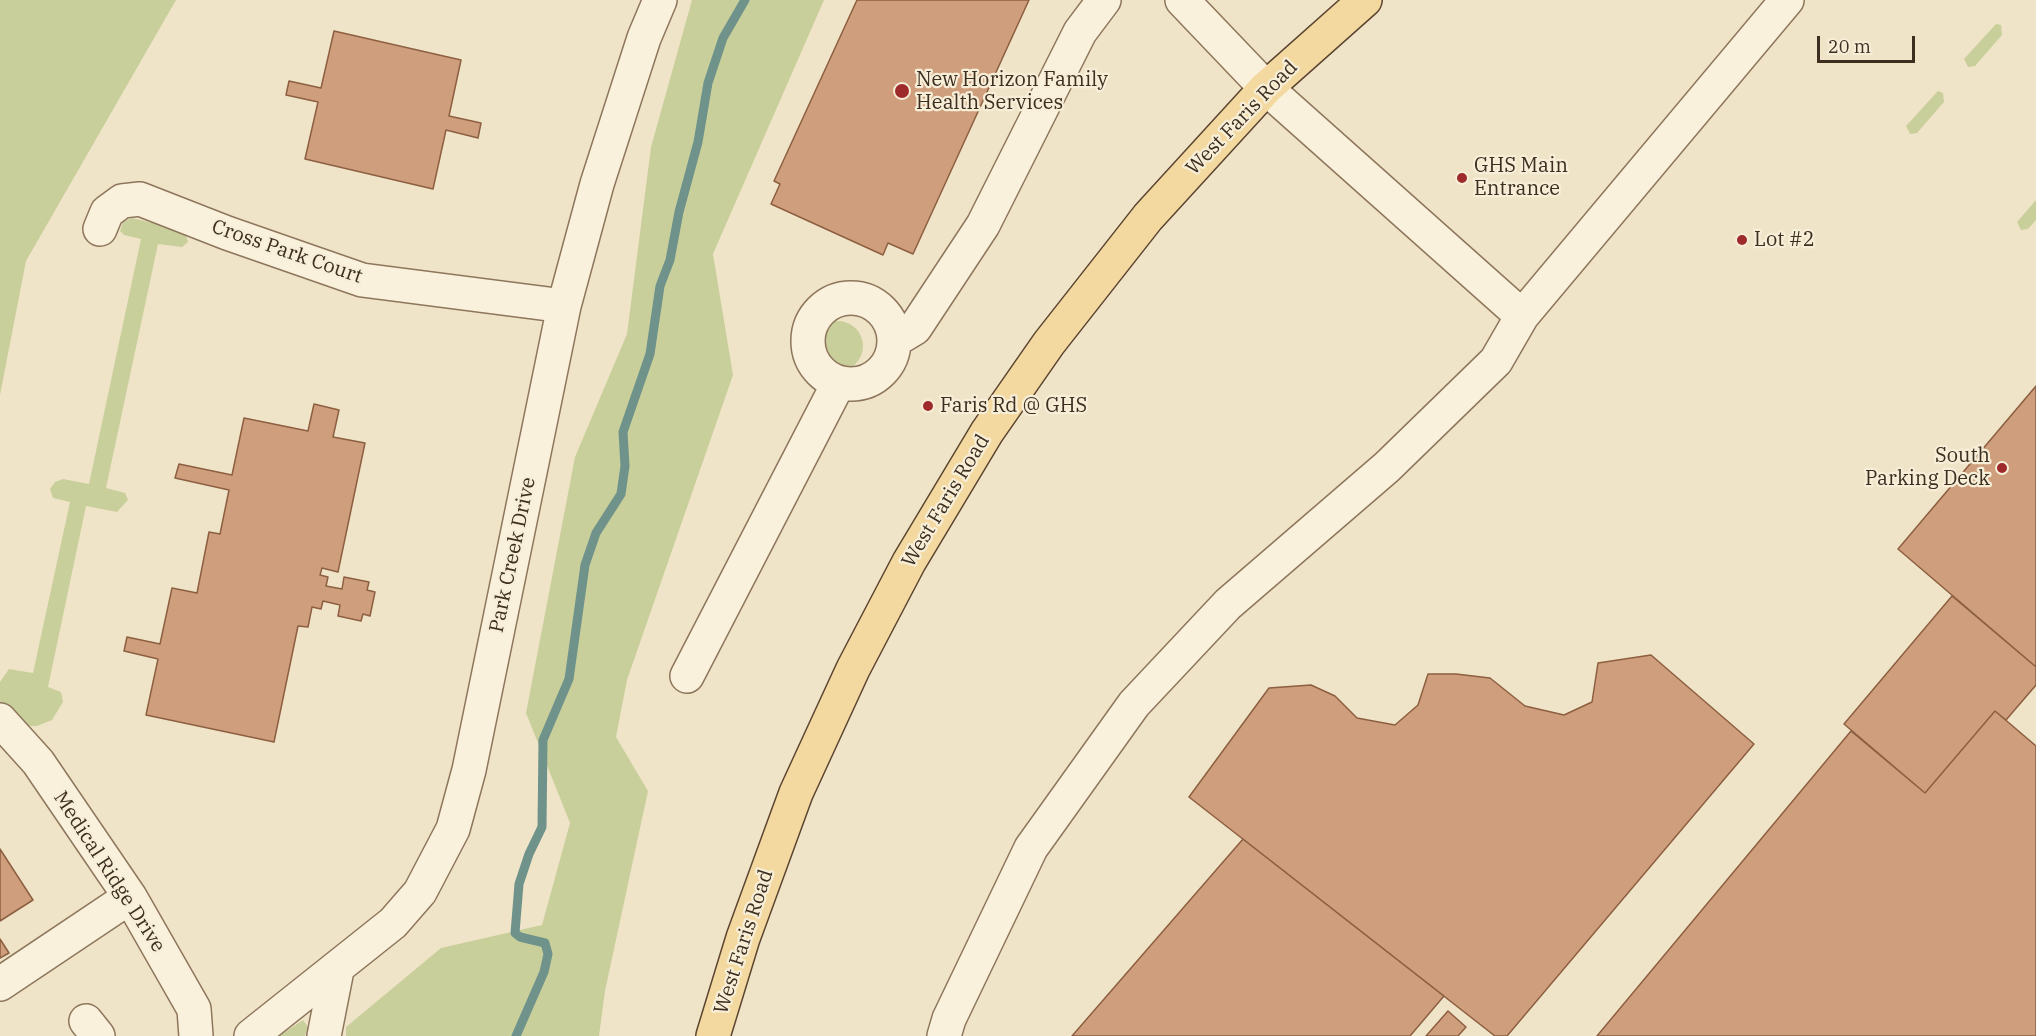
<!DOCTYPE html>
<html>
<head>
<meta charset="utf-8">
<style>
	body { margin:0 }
	#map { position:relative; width:2036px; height:1036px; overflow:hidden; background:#f0e4c8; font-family:"IBM Plex Serif",serif }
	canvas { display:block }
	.scale { position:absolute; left:1817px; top:36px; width:98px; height:27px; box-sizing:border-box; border:3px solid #3d2e20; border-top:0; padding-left:8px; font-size:18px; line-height:21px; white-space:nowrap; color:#3d2e20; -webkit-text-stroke:4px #f7eed8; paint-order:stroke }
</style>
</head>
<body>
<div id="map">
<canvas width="2036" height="1036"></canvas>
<div class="scale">20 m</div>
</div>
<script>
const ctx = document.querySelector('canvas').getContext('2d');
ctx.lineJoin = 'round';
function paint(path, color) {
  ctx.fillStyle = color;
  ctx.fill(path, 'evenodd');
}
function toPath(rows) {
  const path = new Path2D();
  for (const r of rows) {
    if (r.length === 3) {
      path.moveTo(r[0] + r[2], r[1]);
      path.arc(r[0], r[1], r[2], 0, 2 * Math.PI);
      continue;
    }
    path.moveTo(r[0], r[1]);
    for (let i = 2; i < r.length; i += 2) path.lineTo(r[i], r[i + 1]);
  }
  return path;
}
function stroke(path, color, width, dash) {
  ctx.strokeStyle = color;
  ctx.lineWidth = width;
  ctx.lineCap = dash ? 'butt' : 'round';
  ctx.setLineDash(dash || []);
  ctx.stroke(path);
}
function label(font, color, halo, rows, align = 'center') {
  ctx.font = font + ' "IBM Plex Serif",serif';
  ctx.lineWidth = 4.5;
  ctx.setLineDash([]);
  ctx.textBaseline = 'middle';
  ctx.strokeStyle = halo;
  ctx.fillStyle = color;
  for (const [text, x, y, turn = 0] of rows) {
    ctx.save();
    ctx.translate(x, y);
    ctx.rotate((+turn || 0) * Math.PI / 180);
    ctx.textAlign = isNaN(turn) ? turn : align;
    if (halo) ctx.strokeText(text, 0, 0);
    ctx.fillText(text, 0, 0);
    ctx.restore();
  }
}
paint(toPath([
	[0,0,176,0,26,261,0,395],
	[692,0,824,0,713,254,733,375,627,680,616,737,648,791,605,991,599,1036,346,1036,346,1027,441,948,542,925,570,823,526,713,575,457,627,334,651,147],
	[1996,24,2001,25,2002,35,1975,66,1968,67,1964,59],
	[1938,91,1943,93,1944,102,1917,133,1910,134,1906,126],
	[2036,200,2036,220,2028,229,2021,230,2017,222],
	[132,218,161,225,186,235,188,242,182,247,158,244,106,488,125,493,128,500,117,512,86,506,48,687,61,692,63,702,52,720,37,726,27,726,0,709,0,682,9,669,33,673,70,502,53,498,50,489,55,482,63,479,89,484,141,239,124,235,120,231,123,222],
	[838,346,25],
	[303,1020,308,1027,305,1036,279,1036]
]), '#c9cf9b');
stroke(toPath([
	[516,1036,544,972,548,954,545,943,520,937,515,933,519,884,529,854,542,827,543,740,569,679,585,565,596,533,621,494,625,466,623,432,650,354,660,286,670,260,679,212,698,142,708,83,723,38,745,0]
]), '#6f938a', 9);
const building = toPath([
	[857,0,1029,0,913,254,888,243,883,255,771,204,780,184,774,181,857,0],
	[334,31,461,60,449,116,481,123,478,138,446,130,433,189,305,159,318,102,286,95,289,81,321,88,334,31],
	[2036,386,2036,667,1898,549,2036,386],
	[314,404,339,410,333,437,365,443,338,572,322,568,320,575,328,577,326,586,342,589,344,577,369,582,367,590,375,592,370,616,363,614,361,621,338,616,340,605,323,601,321,609,312,607,308,627,298,626,274,742,146,715,158,659,124,651,127,637,160,644,172,588,197,593,209,532,220,534,229,490,175,478,179,464,232,475,244,418,308,431,314,404],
	[1952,596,2036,667,2036,685,2006,720,1995,711,1925,793,1844,724,1952,596],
	[1651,655,1754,744,1507,1036,1495,1036,1189,797,1269,688,1311,685,1335,696,1357,718,1395,725,1418,705,1428,674,1456,674,1490,678,1525,706,1564,715,1592,702,1598,663,1651,655],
	[1995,711,2036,746,2036,1036,1597,1036,1851,731,1925,793,1995,711],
	[1243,839,1444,996,1410,1036,1072,1036,1243,839],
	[0,849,33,900,0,921,0,849],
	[0,939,9,953,0,958,0,939],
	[1448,1011,1466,1027,1458,1036,1426,1036,1448,1011]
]);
paint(building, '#cf9f7d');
stroke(building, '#8d5f41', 1.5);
const minor = toPath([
	[1182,0,1266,88,1522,316],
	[100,229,107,212,122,201,140,199,227,233,362,280,564,306],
	[851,341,43],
	[895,340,915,328,983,225,1080,32,1104,0],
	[687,676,838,384],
	[0,720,38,762,130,897,194,1009,196,1036],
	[0,984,130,897],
	[86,1021,98,1036],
	[251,1036,393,923,420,892,453,829,469,770,564,306,597,184,644,38,660,0],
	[324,1036,337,970],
	[944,1036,949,1019,1031,848,1134,704,1228,604,1387,467,1496,361,1522,316,1787,0]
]);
const major = toPath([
	[713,1036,743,938,796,793,853,669,909,562,987,432,1049,343,1148,217,1266,88,1365,0]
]);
stroke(minor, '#8d765c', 36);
stroke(major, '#5b4430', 36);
stroke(minor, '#faf1dc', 33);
stroke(major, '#f3d9a0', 33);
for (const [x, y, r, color] of [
	[902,91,8,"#9e2a2b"],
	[1462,178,6,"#9e2a2b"],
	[1742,240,6,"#9e2a2b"],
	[928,406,6,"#9e2a2b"],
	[2002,468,6,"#9e2a2b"]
]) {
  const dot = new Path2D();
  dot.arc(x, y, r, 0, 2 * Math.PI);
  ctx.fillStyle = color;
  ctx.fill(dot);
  stroke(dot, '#f7eed8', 2);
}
label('20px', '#3d2e20', '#f7eed8', [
	["New Horizon Family",916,80],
	["Health Services",916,103],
	["GHS Main",1474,166],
	["Entrance",1474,189],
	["Lot #2",1754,240],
	["Faris Rd @ GHS",940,406],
	["South",1990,456,"right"],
	["Parking Deck",1990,479,"right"]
], 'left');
label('20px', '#3d2e20', '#f7eed8', [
	["West Faris Road",1242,118,-46],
	["Cross Park Court",287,252,19],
	["West Faris Road",946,501,-59],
	["Park Creek Drive",513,555,-78],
	["Medical Ridge Drive",109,872,57],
	["West Faris Road",744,942,-72]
]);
</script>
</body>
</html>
